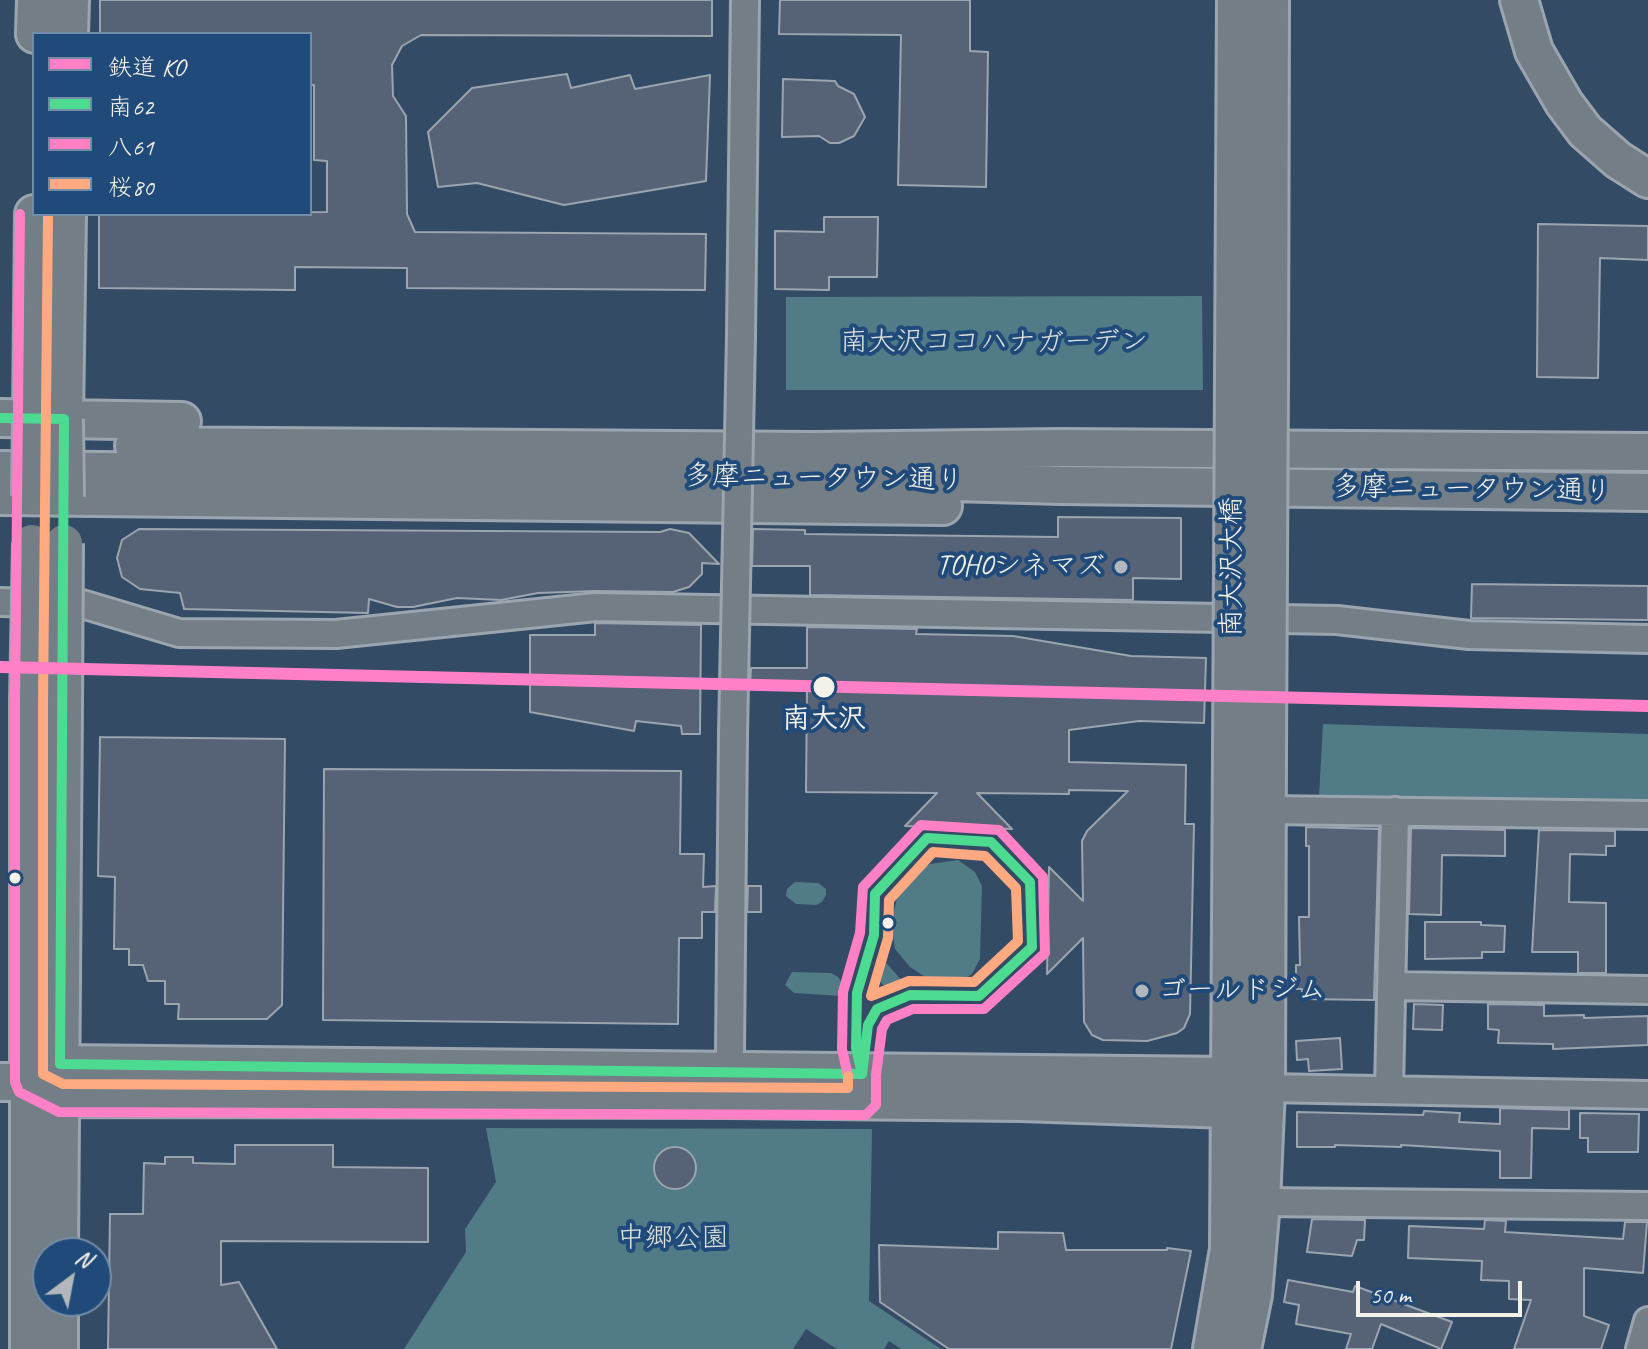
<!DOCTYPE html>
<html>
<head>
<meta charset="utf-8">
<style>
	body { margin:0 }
	#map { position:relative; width:1648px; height:1349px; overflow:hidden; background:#344b65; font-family:Caveat,"Klee One",sans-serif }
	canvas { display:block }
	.legend { position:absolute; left:32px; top:32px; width:280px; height:184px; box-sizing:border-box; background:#1f4a7a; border:2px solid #748da6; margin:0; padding:10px 14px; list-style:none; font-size:24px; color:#f4f1e8 }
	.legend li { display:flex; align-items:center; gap:16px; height:40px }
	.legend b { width:40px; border:2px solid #748da6 }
	.north { position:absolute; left:32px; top:1237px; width:80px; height:80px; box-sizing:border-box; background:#1f4a7a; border:2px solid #748da6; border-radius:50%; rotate:32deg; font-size:22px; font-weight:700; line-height:32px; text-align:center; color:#f4f1e8 }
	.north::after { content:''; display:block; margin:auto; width:28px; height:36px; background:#b1b7ba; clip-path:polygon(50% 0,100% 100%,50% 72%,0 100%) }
	.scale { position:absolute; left:1356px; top:1281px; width:166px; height:36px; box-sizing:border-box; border:4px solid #f4f1e8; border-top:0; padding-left:10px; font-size:24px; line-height:28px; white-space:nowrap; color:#f4f1e8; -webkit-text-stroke:6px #1f4a7a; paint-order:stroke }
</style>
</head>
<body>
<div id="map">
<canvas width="1648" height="1349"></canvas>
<ul class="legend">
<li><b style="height:10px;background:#ff80c6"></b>鉄道 KO</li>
<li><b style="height:10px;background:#4ddb92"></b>南62</li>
<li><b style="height:10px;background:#ff80c5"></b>八61</li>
<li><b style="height:10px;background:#ffa980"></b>桜80</li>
</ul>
<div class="north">N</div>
<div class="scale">50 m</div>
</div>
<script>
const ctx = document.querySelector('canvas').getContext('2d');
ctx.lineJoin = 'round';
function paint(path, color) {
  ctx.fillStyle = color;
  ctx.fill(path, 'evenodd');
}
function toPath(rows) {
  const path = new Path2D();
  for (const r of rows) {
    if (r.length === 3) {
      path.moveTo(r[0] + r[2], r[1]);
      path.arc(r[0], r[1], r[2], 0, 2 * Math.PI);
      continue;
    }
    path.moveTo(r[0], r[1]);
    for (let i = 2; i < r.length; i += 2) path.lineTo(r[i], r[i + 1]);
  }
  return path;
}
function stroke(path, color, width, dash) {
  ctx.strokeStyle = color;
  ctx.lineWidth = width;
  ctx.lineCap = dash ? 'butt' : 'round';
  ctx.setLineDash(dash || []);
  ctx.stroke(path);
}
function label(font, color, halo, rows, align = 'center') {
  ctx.font = font + ' Caveat,"Klee One",sans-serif';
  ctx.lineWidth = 8;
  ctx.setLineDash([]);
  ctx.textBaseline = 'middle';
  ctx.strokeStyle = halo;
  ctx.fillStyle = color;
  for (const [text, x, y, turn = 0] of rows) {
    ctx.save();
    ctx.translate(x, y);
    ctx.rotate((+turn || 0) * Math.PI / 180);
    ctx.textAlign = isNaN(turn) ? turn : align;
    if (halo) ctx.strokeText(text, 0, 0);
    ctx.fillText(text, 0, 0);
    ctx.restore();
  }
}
paint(toPath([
	[1202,296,1203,390,786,390,786,297],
	[1323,724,1648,734,1648,800,1319,797],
	[958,860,975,872,982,886,980,959,972,974,960,982,949,983,930,980,910,967,895,949,891,923,898,894,913,874,930,864],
	[795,882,818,883,826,889,826,895,822,902,816,905,796,904,786,896,787,889],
	[882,958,902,981,887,989,875,976,879,960],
	[792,972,831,973,838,977,846,989,845,994,842,996,794,993,785,985],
	[486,1128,872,1129,869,1301,941,1349,901,1349,889,1341,884,1349,837,1349,806,1329,793,1349,404,1349,466,1252,465,1229,496,1182]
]), '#517b87');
const building = toPath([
	[100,0,712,0,712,36,421,35,402,46,392,65,393,96,406,116,407,214,415,232,706,234,705,290,407,288,407,268,295,267,295,290,99,288,99,214,327,212,327,161,314,160,314,85,310,85,310,34,100,34,100,0],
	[780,0,970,0,970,51,988,52,986,187,898,185,901,35,779,34,780,0],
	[567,74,571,88,630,75,635,89,710,75,706,181,564,205,477,183,438,187,428,132,472,88,567,74],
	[783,79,835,81,838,86,854,94,865,117,854,136,839,143,830,143,819,136,782,137,783,79],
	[824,217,878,217,877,277,829,277,829,290,775,289,775,231,824,232,824,217],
	[1538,224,1648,226,1648,260,1600,258,1598,378,1537,377,1538,224],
	[1058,517,1181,518,1181,579,1133,578,1133,600,810,595,810,566,752,566,753,529,805,530,805,534,1058,537,1058,517],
	[139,529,660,532,670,529,689,533,719,564,702,563,702,574,689,587,673,592,596,591,538,593,501,600,457,598,413,607,397,607,369,599,368,613,184,609,180,593,140,589,122,577,117,558,122,540,139,529],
	[1472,584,1648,586,1648,620,1471,618,1472,584],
	[595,623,701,625,700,734,682,734,681,726,636,721,634,731,530,712,530,635,595,635,595,623],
	[807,627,917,629,916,634,1013,636,1131,656,1206,658,1204,723,1139,721,1069,730,1069,762,1186,765,1185,824,1194,824,1190,1014,1184,1028,1177,1033,1147,1041,1103,1040,1092,1035,1084,1022,1083,938,1047,974,1049,867,1083,901,1082,841,1087,831,1128,791,1069,790,1069,794,977,793,1012,829,905,826,937,793,806,792,807,687,750,687,751,668,807,668,807,627],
	[100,737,285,739,282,1005,267,1019,178,1019,179,1004,165,1004,165,981,148,981,143,965,129,965,129,949,114,949,115,877,98,876,100,737],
	[324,769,681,771,680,854,704,854,703,887,716,886,715,912,702,912,702,938,679,938,678,1024,323,1020,324,769],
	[1306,827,1379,829,1374,1000,1302,999,1302,989,1296,989,1296,965,1300,965,1299,917,1309,917,1309,846,1306,846,1306,827],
	[1411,828,1505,830,1505,856,1442,855,1441,915,1409,914,1411,828],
	[1539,830,1615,831,1615,846,1606,846,1606,855,1570,854,1569,902,1606,903,1606,973,1578,973,1578,952,1532,952,1539,830],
	[748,886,761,886,761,912,747,912,748,886],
	[1425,922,1481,922,1481,925,1505,926,1504,952,1482,952,1482,958,1425,959,1425,922],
	[1414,1004,1443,1005,1442,1030,1413,1029,1414,1004],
	[1488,1004,1544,1005,1544,1016,1584,1015,1584,1018,1648,1016,1648,1045,1553,1049,1553,1044,1498,1043,1499,1030,1488,1029,1488,1004],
	[1340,1038,1342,1069,1309,1071,1308,1059,1297,1060,1296,1041,1340,1038],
	[1500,1108,1569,1110,1569,1129,1532,1128,1531,1178,1500,1178,1500,1151,1401,1145,1401,1147,1335,1145,1335,1147,1297,1147,1297,1112,1423,1115,1424,1111,1460,1113,1459,1122,1500,1124,1500,1108],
	[1580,1113,1639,1114,1638,1152,1588,1152,1588,1138,1580,1138,1580,1113],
	[235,1145,333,1145,333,1167,428,1168,428,1242,221,1241,221,1285,239,1282,277,1349,108,1349,110,1214,143,1214,144,1163,165,1164,165,1157,193,1157,193,1163,235,1164,235,1145],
	[675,1168,21],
	[1312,1219,1365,1220,1364,1240,1357,1240,1352,1256,1307,1252,1312,1219],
	[1485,1220,1506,1221,1505,1232,1623,1239,1625,1222,1647,1222,1643,1273,1584,1268,1584,1316,1609,1325,1601,1349,1514,1349,1531,1300,1509,1299,1509,1281,1481,1280,1482,1261,1408,1258,1409,1226,1484,1229,1485,1220],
	[998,1232,1063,1233,1066,1250,1167,1250,1167,1248,1191,1251,1171,1349,949,1349,880,1302,879,1245,998,1249,998,1232],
	[1288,1280,1353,1292,1355,1286,1452,1322,1441,1349,1381,1324,1372,1349,1346,1349,1351,1334,1296,1324,1299,1305,1284,1302,1288,1280]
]);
paint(building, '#566276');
stroke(building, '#9ba5af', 2);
const street = toPath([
	[741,336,745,0],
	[0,602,82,604,179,633,336,634,596,607,1337,620,1469,635,1648,639],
	[1267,810,1648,815],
	[1391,986,1648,990],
	[730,1051,733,734],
	[1266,1088,1648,1095],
	[1389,1090,1395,811],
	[1261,1202,1648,1206],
	[1640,1349,1648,1321]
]);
const secondary = toPath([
	[1519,0,1534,51,1564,103,1585,131,1618,160,1648,179],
	[35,34,36,0],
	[69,34,70,0],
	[1234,381,1236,0],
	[1269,381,1270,0],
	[0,418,182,421],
	[32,418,34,214],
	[64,419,67,214],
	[134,446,812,451,1061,448,1648,452],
	[0,470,810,478,1061,485,1648,492],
	[0,496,943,506],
	[0,1082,29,1082,59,1098,729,1099,1021,1102,1230,1109,1266,1088],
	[29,1082,60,1064,1230,1076,1266,1088],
	[59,1253,63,702],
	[29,1349,29,701],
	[59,1349,59,1301],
	[1212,1349,1229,1249,1232,752],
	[1242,1349,1253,1295,1261,1202,1266,1088,1267,750]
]);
stroke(street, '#9ba5af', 32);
stroke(secondary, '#9ba5af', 42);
stroke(street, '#737e87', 26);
stroke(secondary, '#737e87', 36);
const streetBridge = toPath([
	[733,734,741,336]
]);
const secondaryBridge = toPath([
	[64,419,65,497],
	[31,496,32,418],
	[29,701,32,543],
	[63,702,64,543],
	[1267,750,1269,381],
	[1232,752,1234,381]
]);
stroke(streetBridge, '#9ba5af', 32, []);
stroke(secondaryBridge, '#9ba5af', 42, []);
stroke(streetBridge, '#737e87', 26);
stroke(secondaryBridge, '#737e87', 36);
stroke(toPath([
	[0,418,64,419,60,1064,862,1074],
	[927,838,991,842,1030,882,1032,947,979,996,910,995,877,1009,868,1025,862,1074,856,1048,857,993,874,935,875,894,927,838]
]), '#4ddb92', 10);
stroke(toPath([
	[20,214,15,701,15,1082,19,1092,59,1112,866,1115,876,1105,876,1075,882,1029,887,1020,913,1009,984,1009,1045,953,1043,877,999,830,921,825,863,887,860,933,843,992,842,1049,848,1076]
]), '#ff80c5', 10);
stroke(toPath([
	[48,214,43,701,43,1074,63,1084,848,1088,848,1076],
	[933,852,985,856,1016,888,1018,941,974,982,909,981,871,996,888,938,889,900,933,852]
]), '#ffa980', 10);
stroke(toPath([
	[0,667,1648,706]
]), '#ff80c6', 12);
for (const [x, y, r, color] of [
	[1121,567,8,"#b1b7ba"],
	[824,687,12,"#f4f1e8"],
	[15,878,7,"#f4f1e8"],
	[888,923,7,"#f4f1e8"],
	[1142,991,8,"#b1b7ba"]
]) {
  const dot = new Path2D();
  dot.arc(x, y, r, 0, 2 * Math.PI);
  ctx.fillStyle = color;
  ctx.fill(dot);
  stroke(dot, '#1f4a7a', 3);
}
label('28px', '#dce0da', '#1f4a7a', [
	["南大沢ココハナガーデン",994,343],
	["中郷公園",673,1239]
]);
label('28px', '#f4f1e8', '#1f4a7a', [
	["多摩ニュータウン通り",824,479,1],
	["多摩ニュータウン通り",1472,490,1],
	["南大沢大橋",1233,567,-90]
]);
label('28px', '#f4f1e8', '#1f4a7a', [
	["TOHOシネマズ",1105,567],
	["ゴールドジム",1158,991,"left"]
], 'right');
label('bold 28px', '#f4f1e8', '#1f4a7a', [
	["南大沢",824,720]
]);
</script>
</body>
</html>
